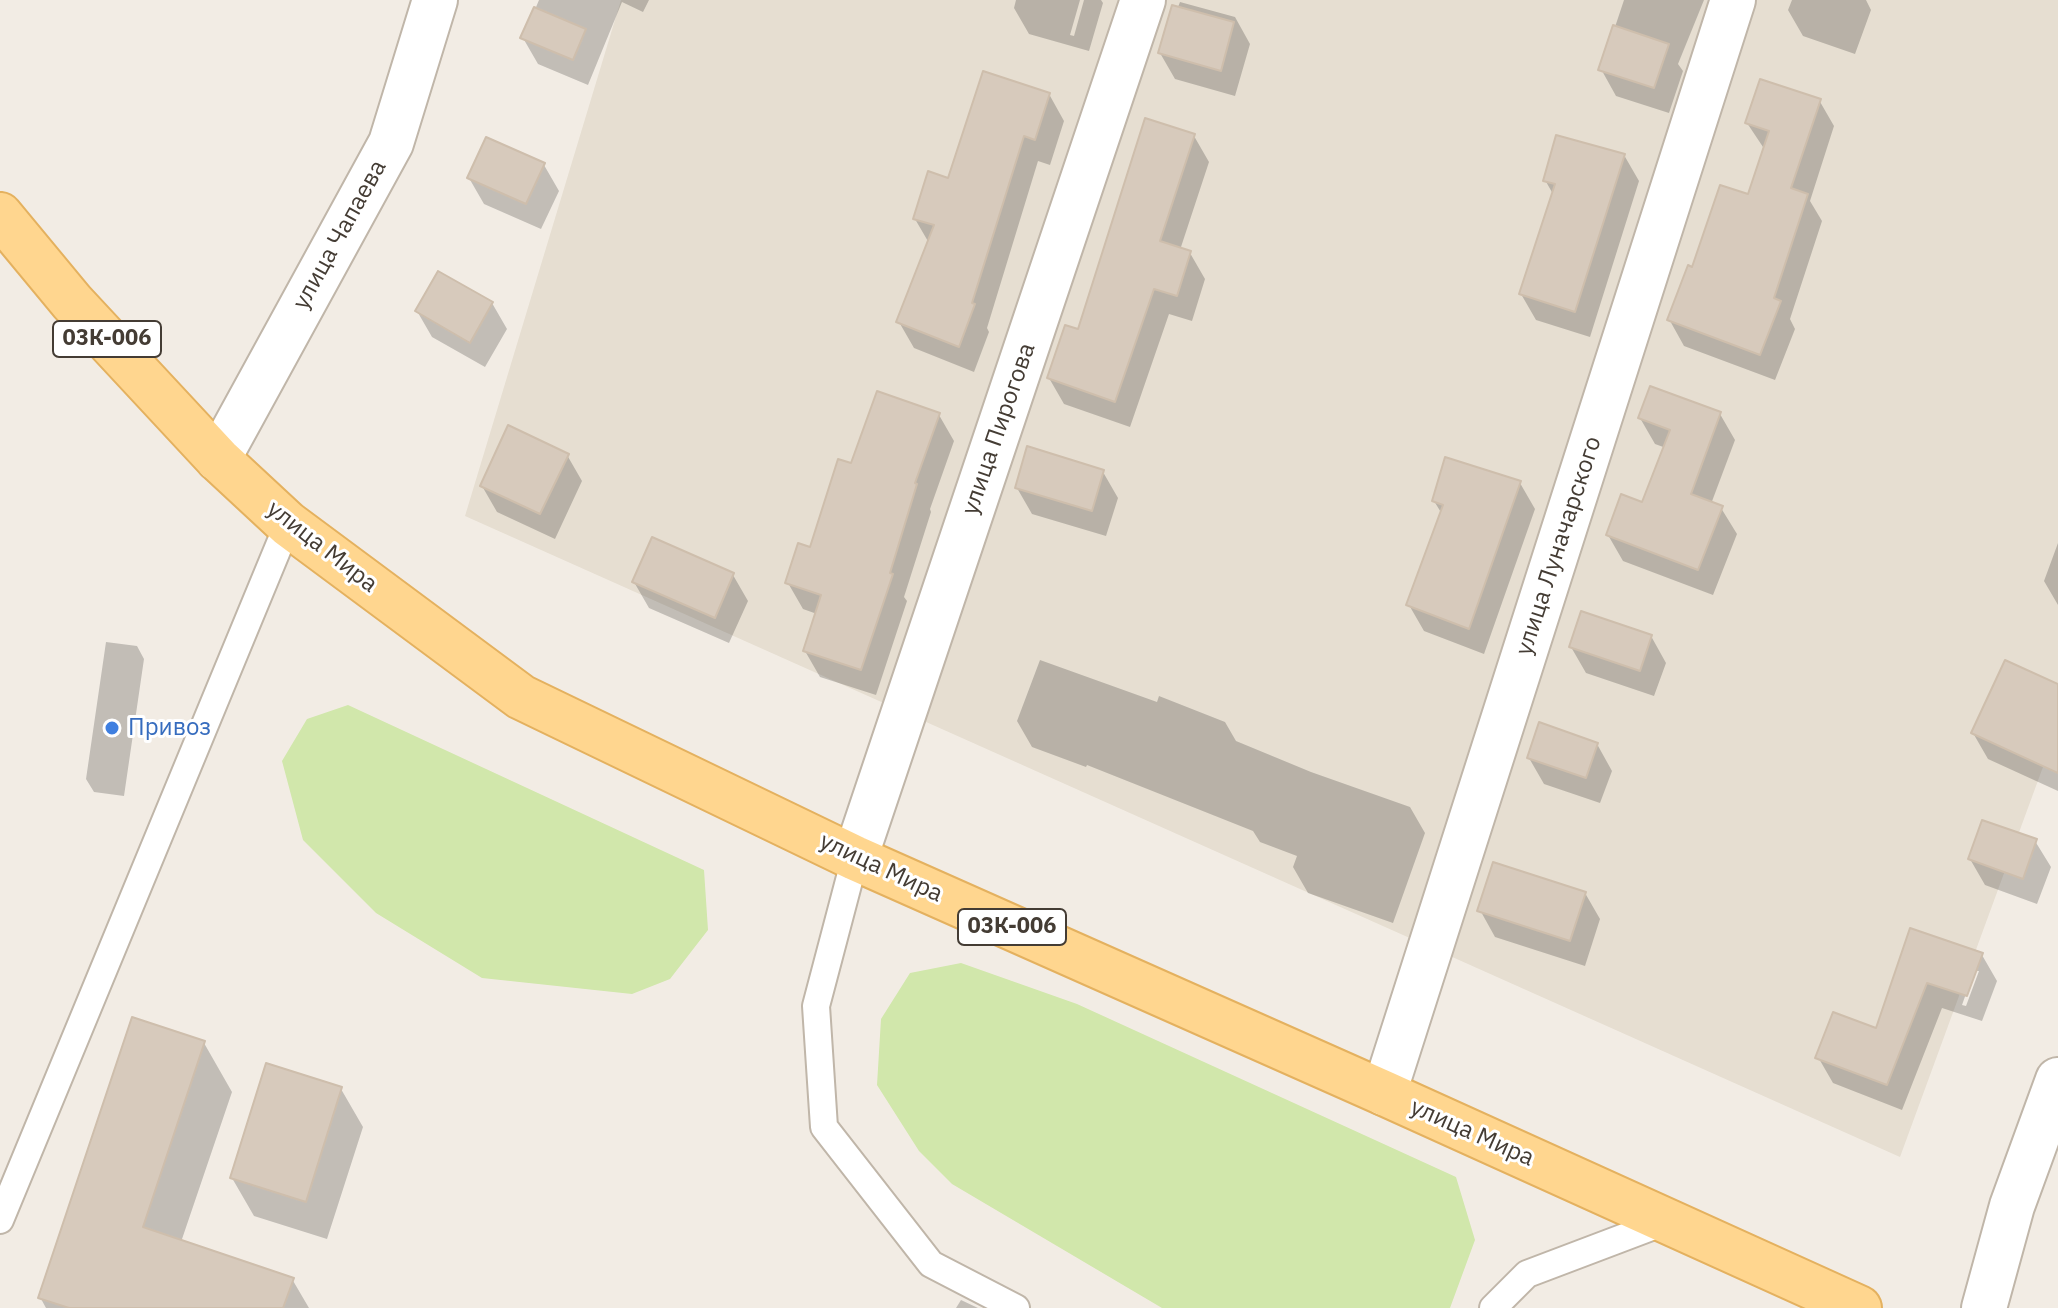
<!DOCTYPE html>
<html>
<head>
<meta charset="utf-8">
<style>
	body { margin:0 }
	canvas { display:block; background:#f2ece4 }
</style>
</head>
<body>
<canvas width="2058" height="1308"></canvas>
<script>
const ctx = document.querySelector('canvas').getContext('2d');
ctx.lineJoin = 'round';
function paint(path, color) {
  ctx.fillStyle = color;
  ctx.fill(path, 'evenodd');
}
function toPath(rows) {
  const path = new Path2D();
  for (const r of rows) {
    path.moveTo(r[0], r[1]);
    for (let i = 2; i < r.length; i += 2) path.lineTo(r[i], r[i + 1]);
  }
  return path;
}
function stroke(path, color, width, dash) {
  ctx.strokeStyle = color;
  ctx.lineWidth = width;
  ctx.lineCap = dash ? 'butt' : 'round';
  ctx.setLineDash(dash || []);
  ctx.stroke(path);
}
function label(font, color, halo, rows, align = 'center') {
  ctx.font = font + ' "IBM Plex Sans",sans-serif';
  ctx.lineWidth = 6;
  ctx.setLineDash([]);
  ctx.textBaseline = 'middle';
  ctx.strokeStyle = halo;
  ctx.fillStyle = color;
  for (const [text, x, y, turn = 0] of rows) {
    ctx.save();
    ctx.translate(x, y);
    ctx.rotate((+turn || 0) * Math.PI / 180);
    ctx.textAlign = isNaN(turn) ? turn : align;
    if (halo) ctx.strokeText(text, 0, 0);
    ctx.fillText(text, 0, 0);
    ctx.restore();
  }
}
paint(toPath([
	[621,0,2058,0,2058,726,1900,1157,465,516]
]), '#e6ded1');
paint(toPath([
	[348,705,704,870,708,930,670,979,632,994,482,978,376,913,303,840,282,761,307,719],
	[961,963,1077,1004,1456,1177,1475,1240,1450,1308,1162,1308,952,1184,919,1151,877,1085,881,1019,910,973]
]), '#d1e7ab');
paint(toPath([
	[539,0,649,0,643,12,622,2,588,85,538,64,523,38],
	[1016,0,1080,0,1070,35,1074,36,1084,0,1101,0,1103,3,1089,51,1029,34,1014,8],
	[1624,0,1704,0,1678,64,1683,71,1669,113,1616,96,1601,69],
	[1792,0,1866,0,1871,10,1855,54,1803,36,1788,10],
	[1180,2,1235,17,1250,44,1235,96,1175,79,1160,53],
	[1049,94,1064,121,1050,165,1038,161,987,328,989,332,974,372,914,348,899,322,929,243,915,219,949,180],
	[1819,100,1834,126,1810,201,1822,221,1790,319,1795,329,1775,380,1684,346,1669,319,1693,269,1749,197,1765,150,1747,123],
	[1194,136,1209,162,1180,250,1190,253,1205,279,1192,321,1169,314,1130,427,1064,404,1049,378,1080,332],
	[1624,155,1639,181,1590,337,1536,320,1521,294,1553,194,1545,180],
	[544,165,559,191,541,229,484,204,469,178],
	[492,303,507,329,485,367,432,337,417,311],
	[1720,414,1735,440,1711,504,1721,508,1737,534,1713,595,1623,561,1608,535,1644,504,1666,448,1655,444,1640,418],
	[939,415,954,441,930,509,931,512,904,597,907,601,876,695,820,677,805,651,817,614,803,609,788,583,812,550,852,465],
	[567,455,582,481,555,539,497,512,482,486],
	[1103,472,1118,498,1106,536,1032,514,1017,488],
	[1520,483,1535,509,1484,654,1424,631,1409,605,1442,514,1434,501],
	[2058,543,2058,605,2044,581],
	[733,575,748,601,729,643,649,608,634,582],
	[1651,636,1666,663,1654,696,1586,673,1571,647],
	[106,642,137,646,144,659,124,796,94,792,86,779],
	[1040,660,1157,702,1159,696,1225,722,1236,741,1311,772,1410,807,1425,833,1393,923,1308,893,1293,867,1297,856,1260,842,1253,831,1087,765,1086,767,1032,747,1017,721],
	[2058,688,2058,791,1988,759,1973,733],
	[1597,744,1612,771,1600,803,1544,784,1529,758],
	[2035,841,2051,867,2037,904,1985,885,1970,859],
	[1585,893,1600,919,1585,966,1495,937,1480,910],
	[1912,930,1982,955,1997,981,1982,1021,1942,1008,1902,1110,1833,1083,1818,1057,1877,1030],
	[1974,971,1979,971,1966,1006,1962,1005],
	[204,1043,232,1092,181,1242,292,1279,309,1308,46,1308,40,1297],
	[341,1089,363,1127,327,1239,254,1216,232,1178],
	[961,1300,978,1308,956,1308]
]), '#0003');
const building = toPath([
	[1172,5,1234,22,1221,71,1158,53,1172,5],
	[534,7,586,29,573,60,520,38,534,7],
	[1613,25,1669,44,1654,88,1598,70,1613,25],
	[983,71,1050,93,1035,140,1024,136,972,303,975,304,959,347,896,322,934,225,913,219,928,171,948,178,983,71],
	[1760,79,1821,99,1791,188,1808,194,1774,298,1781,301,1760,355,1667,320,1688,265,1692,267,1720,185,1748,194,1769,131,1745,123,1760,79],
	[1145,118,1195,134,1160,241,1191,251,1177,296,1154,289,1115,402,1047,378,1065,325,1078,329,1145,118],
	[1556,135,1625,154,1575,312,1519,294,1555,184,1543,181,1556,135],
	[486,137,545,163,526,204,467,178,486,137],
	[438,271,493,302,470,343,415,311,438,271],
	[1650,386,1721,412,1691,494,1723,506,1698,570,1606,535,1621,494,1642,502,1670,430,1638,418,1650,386],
	[877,391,940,413,915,483,917,484,890,573,893,574,861,670,803,651,821,595,785,583,798,543,810,547,838,459,851,463,877,391],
	[508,425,569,454,540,514,480,486,508,425],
	[1027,446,1104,470,1092,511,1015,488,1027,446],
	[1445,457,1521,481,1469,629,1406,605,1443,505,1432,501,1445,457],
	[652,537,734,573,715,618,632,582,652,537],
	[1581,611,1652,635,1640,671,1569,647,1581,611],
	[2005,660,2058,684,2058,773,1971,733,2005,660],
	[1539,722,1598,743,1586,778,1527,758,1539,722],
	[1982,820,2037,839,2023,879,1968,859,1982,820],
	[1493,862,1586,892,1570,941,1477,911,1493,862],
	[1910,928,1983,953,1967,996,1927,983,1887,1085,1815,1058,1833,1012,1876,1028,1910,928],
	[132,1017,205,1041,143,1227,294,1278,283,1308,69,1308,38,1298,132,1017],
	[266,1063,342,1087,306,1202,230,1178,266,1063]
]);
paint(building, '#d7cabc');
stroke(building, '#cebeac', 2);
const lane = toPath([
	[855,858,816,1006,824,1127,931,1264,1016,1308],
	[0,1220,288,524],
	[1493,1308,1527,1274,1667,1221]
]);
const street = toPath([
	[218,459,391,143,435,0],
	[855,858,1143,0],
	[1384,1093,1733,0],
	[1984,1308,2012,1206,2058,1080]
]);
const primary = toPath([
	[0,215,72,302,218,459,288,524,521,697,855,858,1384,1093,1859,1308]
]);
stroke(lane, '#c0b6a9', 30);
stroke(street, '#c0b6a9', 48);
stroke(primary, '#e4b15f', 48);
stroke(lane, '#fff', 26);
stroke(street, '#fff', 44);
stroke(primary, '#ffd68f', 44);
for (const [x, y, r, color] of [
	[112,728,8,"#3f7fe0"]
]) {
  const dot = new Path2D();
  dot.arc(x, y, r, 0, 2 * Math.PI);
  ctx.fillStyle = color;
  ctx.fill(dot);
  stroke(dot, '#fff', 3);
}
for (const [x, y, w] of [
	[107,339,108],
	[1012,927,108]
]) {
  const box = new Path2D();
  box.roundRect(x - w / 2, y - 18, w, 36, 6);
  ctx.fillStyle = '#fff';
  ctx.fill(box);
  stroke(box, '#443c34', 2);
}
label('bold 22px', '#443c34', null, [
	["03К-006",107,339],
	["03К-006",1012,927]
]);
label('24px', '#443c34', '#fff', [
	["улица Чапаева",340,235,-61],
	["улица Пирогова",999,429,-71],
	["улица Луначарского",1559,546,-72],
	["улица Мира",322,547,38],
	["улица Мира",881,868,25],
	["улица Мира",1472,1133,24]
]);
label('24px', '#366cbe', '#fff', [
	["Привоз",128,728]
], 'left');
</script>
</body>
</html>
